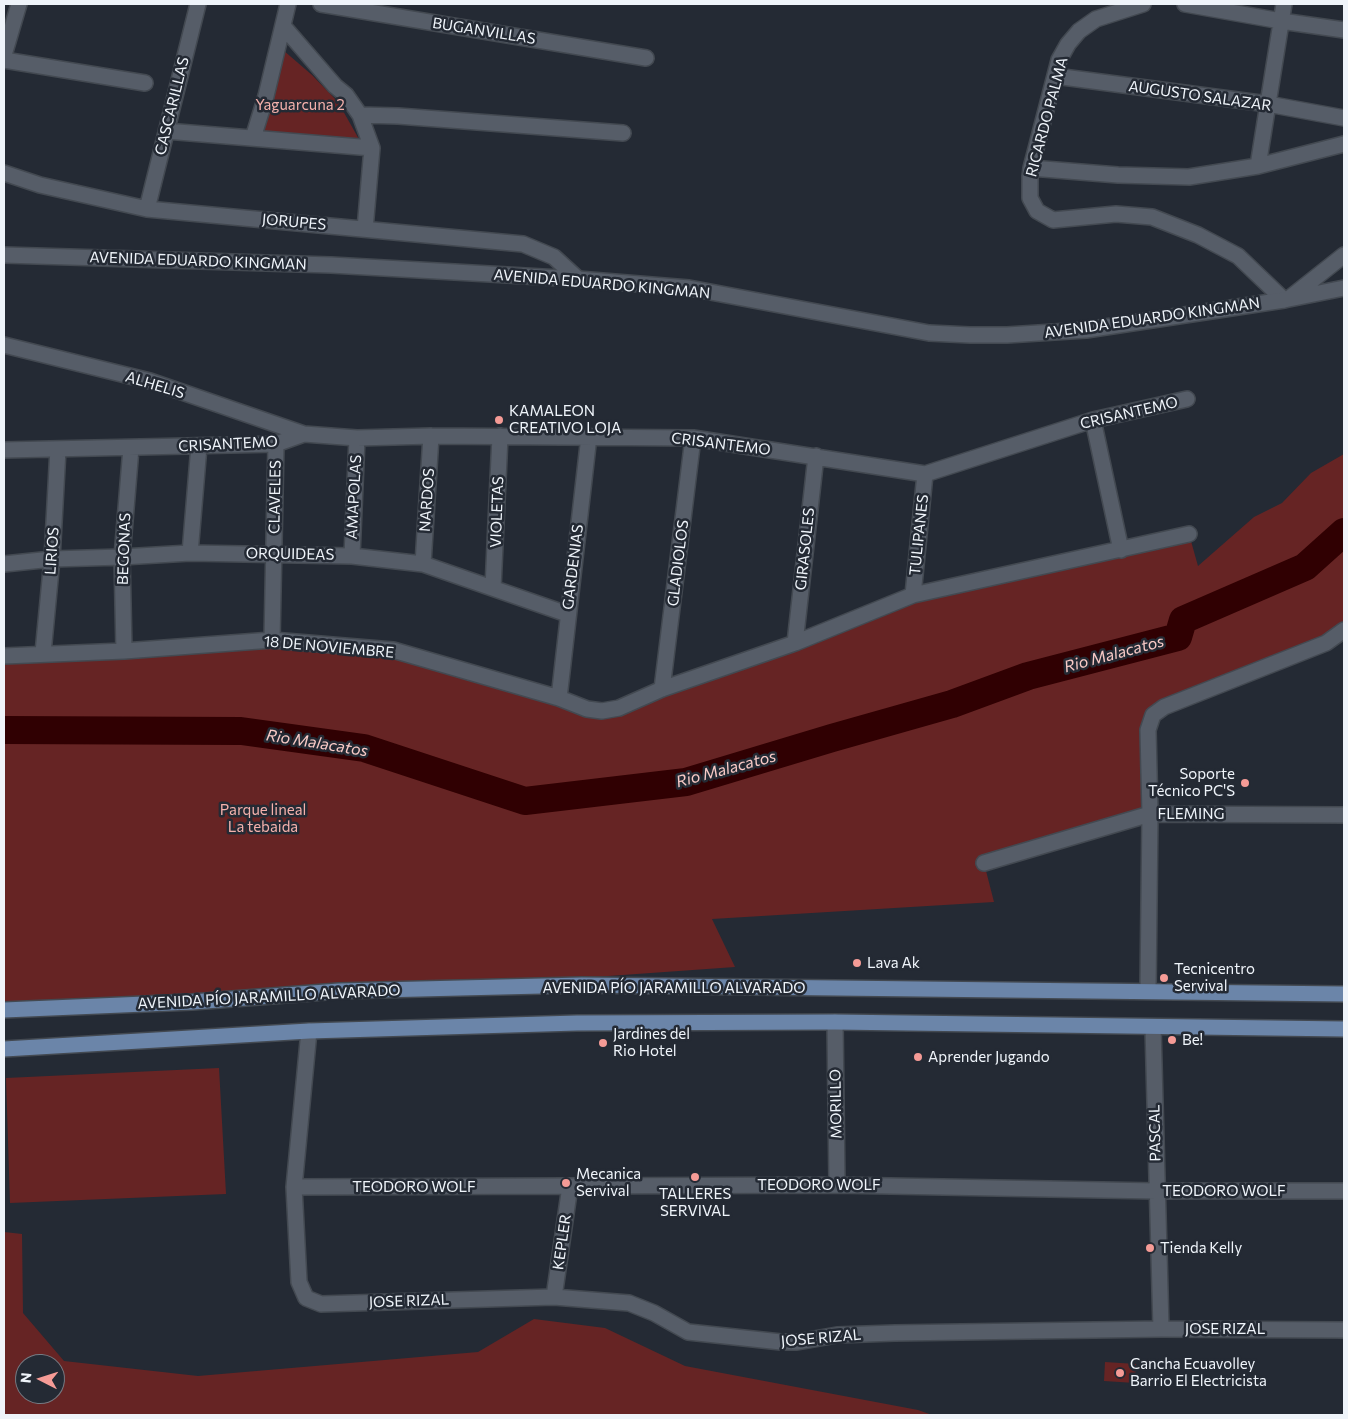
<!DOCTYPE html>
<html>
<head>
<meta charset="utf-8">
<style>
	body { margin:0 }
	#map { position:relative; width:1348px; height:1419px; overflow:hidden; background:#242a34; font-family:Commissioner,sans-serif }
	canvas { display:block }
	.frame { position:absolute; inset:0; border:5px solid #eff4fa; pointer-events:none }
	.north { position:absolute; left:15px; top:1354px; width:50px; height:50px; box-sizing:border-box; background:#242a34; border:1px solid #757b83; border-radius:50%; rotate:275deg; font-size:14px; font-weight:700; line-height:20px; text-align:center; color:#eff4fa }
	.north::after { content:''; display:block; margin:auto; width:18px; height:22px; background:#f59b96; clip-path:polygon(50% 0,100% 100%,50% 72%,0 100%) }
</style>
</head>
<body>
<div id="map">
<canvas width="1348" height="1419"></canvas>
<div class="frame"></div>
<div class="north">N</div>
</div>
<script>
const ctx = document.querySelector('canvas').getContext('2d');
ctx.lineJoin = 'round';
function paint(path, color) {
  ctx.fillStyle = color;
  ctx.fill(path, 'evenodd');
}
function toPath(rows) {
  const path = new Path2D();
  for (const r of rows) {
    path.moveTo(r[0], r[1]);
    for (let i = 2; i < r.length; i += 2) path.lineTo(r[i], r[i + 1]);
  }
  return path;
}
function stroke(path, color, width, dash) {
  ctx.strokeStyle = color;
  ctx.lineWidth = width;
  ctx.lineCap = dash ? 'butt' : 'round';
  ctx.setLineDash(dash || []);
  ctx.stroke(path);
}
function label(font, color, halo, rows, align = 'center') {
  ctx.font = font + ' Commissioner,sans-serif';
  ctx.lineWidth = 5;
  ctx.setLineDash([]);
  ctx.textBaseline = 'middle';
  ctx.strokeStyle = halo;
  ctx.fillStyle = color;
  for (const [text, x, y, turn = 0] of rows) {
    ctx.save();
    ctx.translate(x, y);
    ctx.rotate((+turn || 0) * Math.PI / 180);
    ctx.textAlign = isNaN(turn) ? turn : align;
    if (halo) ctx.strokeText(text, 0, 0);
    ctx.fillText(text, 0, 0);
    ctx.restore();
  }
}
paint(toPath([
	[283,50,312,75,338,102,360,141,265,132,263,129],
	[1344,454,1344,628,1153,715,1150,814,984,863,994,902,712,919,735,967,440,988,4,1010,4,656,272,640,393,650,603,711,913,595,1189,534,1198,566,1254,517,1282,503,1311,473],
	[219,1068,226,1194,10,1203,6,1078],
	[4,1232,22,1234,23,1313,64,1361,198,1376,478,1352,534,1319,605,1328,685,1366,918,1410,932,1415,4,1415],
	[25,1364,55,1364,55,1394,25,1394],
	[1105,1362,1136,1364,1135,1383,1104,1381]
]), '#662424');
stroke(toPath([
	[4,730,241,731,364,748,525,801,686,782,832,738,952,704,1028,676,1178,637,1183,620,1305,567,1344,532]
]), '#300002', 28);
const street = toPath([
	[321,4,646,58],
	[1143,4,1096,19,1079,31,1068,44,1059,60,1031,168,1030,176,1030,198,1037,211,1053,220,1116,214,1152,217,1198,235,1238,256,1284,300],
	[1185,4,1281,21,1344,30],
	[283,26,335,86,346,95,360,115,372,148,365,229],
	[4,55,19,4],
	[4,60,145,83],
	[1055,76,1268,104,1344,118],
	[360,115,398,116,623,133],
	[166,131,372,148],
	[253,138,266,96,288,4],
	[1258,166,1284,4],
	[1031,168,1118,175,1189,177,1258,166,1344,144],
	[4,173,40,185,147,209,523,244,554,257,578,279],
	[147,209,198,4],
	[4,345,150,381,304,434],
	[1093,420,1121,550],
	[4,450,276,444,304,434,357,438,431,436,693,438,925,474,1093,420,1187,399],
	[190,553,199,446],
	[352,556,357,438],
	[4,564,52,559,122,557,190,553,352,556,423,564,567,614],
	[423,564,431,436],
	[493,588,500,436],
	[913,595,925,474],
	[272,640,276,444],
	[795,643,816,456],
	[124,651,122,557,131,448],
	[43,653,52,559,58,449],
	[4,656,124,651,272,640,393,650,559,698,587,709,602,711,619,708,662,689,795,643,913,595,1189,534],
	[662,689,693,438],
	[559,698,589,436],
	[984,863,1150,814,1344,815],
	[1148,990,1150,814,1148,730,1153,715,1164,707,1326,643,1344,630],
	[835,1022,837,1185],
	[1153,1027,1161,1329],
	[309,1031,294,1187,299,1282,306,1298,321,1304,554,1297,629,1303,654,1313,688,1332,781,1342,797,1342,837,1335,895,1333,1161,1329,1344,1330],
	[294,1187,837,1185,1156,1191,1344,1191],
	[554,1297,570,1186]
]);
const secondary = toPath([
	[4,255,331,265,578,279,689,288,929,333,970,335,1007,335,1086,330,1284,300,1344,288],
	[1291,297,1344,255]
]);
const primary = toPath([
	[4,1010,192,1002,339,991,582,985,1344,994],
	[4,1049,309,1031,577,1023,835,1022,1344,1029]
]);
stroke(street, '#434951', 18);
stroke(secondary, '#434951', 18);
stroke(primary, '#434951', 18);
stroke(street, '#565d68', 15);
stroke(secondary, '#565d68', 15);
stroke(primary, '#6b85a9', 15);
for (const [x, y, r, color] of [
	[499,420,5,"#f59b96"],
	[1245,783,5,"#f59b96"],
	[857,963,5,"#f59b96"],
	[1164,978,5,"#f59b96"],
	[1172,1040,5,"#f59b96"],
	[603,1043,5,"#f59b96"],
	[918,1057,5,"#f59b96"],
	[695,1177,5,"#f59b96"],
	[566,1183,5,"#f59b96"],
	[1150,1248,5,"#f59b96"],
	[1120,1373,5,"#f59b96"]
]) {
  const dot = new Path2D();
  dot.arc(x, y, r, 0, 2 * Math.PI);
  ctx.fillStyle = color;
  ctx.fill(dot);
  stroke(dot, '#242a34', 2);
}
label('15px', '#eff4fa', '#242a34', [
	["BUGANVILLAS",484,31,9],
	["AUGUSTO SALAZAR",1200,96,8],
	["CASCARILLAS",172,106,-76],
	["RICARDO PALMA",1047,117,-75],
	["JORUPES",294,222,5],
	["AVENIDA EDUARDO KINGMAN",198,261,2],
	["AVENIDA EDUARDO KINGMAN",602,284,5],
	["AVENIDA EDUARDO KINGMAN",1152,318,-8],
	["ALHELIS",155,385,17],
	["CRISANTEMO",1129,413,-13],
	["CRISANTEMO",228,444,-3],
	["CRISANTEMO",721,444,7],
	["CLAVELES",275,497,-89],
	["AMAPOLAS",354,497,-87],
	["NARDOS",427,500,-86],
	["VIOLETAS",497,512,-88],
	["TULIPANES",919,535,-84],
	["BEGONAS",124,549,-88],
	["GIRASOLES",805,549,-84],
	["LIRIOS",52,551,-86],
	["ORQUIDEAS",290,554,1],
	["GLADIOLOS",678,563,-83],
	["GARDENIAS",573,567,-83],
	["18 DE NOVIEMBRE",329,647,5],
	["FLEMING",1191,814],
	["AVENIDA PÍO JARAMILLO ALVARADO",674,988],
	["AVENIDA PÍO JARAMILLO ALVARADO",269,997,-3],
	["MORILLO",836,1104,-91],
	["PASCAL",1155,1133,-91],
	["TEODORO WOLF",819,1185],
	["TEODORO WOLF",414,1187],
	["TEODORO WOLF",1224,1191],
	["KEPLER",562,1242,-82],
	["JOSE RIZAL",409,1301,-2],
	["JOSE RIZAL",1225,1329],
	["JOSE RIZAL",821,1338,-5]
]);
label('15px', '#f5b1ac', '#242a34', [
	["Yaguarcuna 2",300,105],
	["Parque lineal",263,810],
	["La tebaida",263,827]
]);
label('15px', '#eff4fa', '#242a34', [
	["KAMALEON",509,411],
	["CREATIVO LOJA",509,428],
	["Soporte",1235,774,"right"],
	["Técnico PC'S",1235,791,"right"],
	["Lava Ak",867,963],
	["Tecnicentro",1174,969],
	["Servival",1174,986],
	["Jardines del",613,1034],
	["Rio Hotel",613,1051],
	["Be!",1182,1040],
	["Aprender Jugando",928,1057],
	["Mecanica",576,1174],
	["Servival",576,1191],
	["TALLERES",695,1194,"center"],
	["SERVIVAL",695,1211,"center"],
	["Tienda Kelly",1160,1248],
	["Cancha Ecuavolley",1130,1364],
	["Barrio El Electricista",1130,1381]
], 'left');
label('italic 16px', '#facbc7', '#242a34', [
	["Rio Malacatos",1114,654,-15],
	["Rio Malacatos",317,743,9],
	["Rio Malacatos",726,769,-15]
]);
</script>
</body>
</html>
